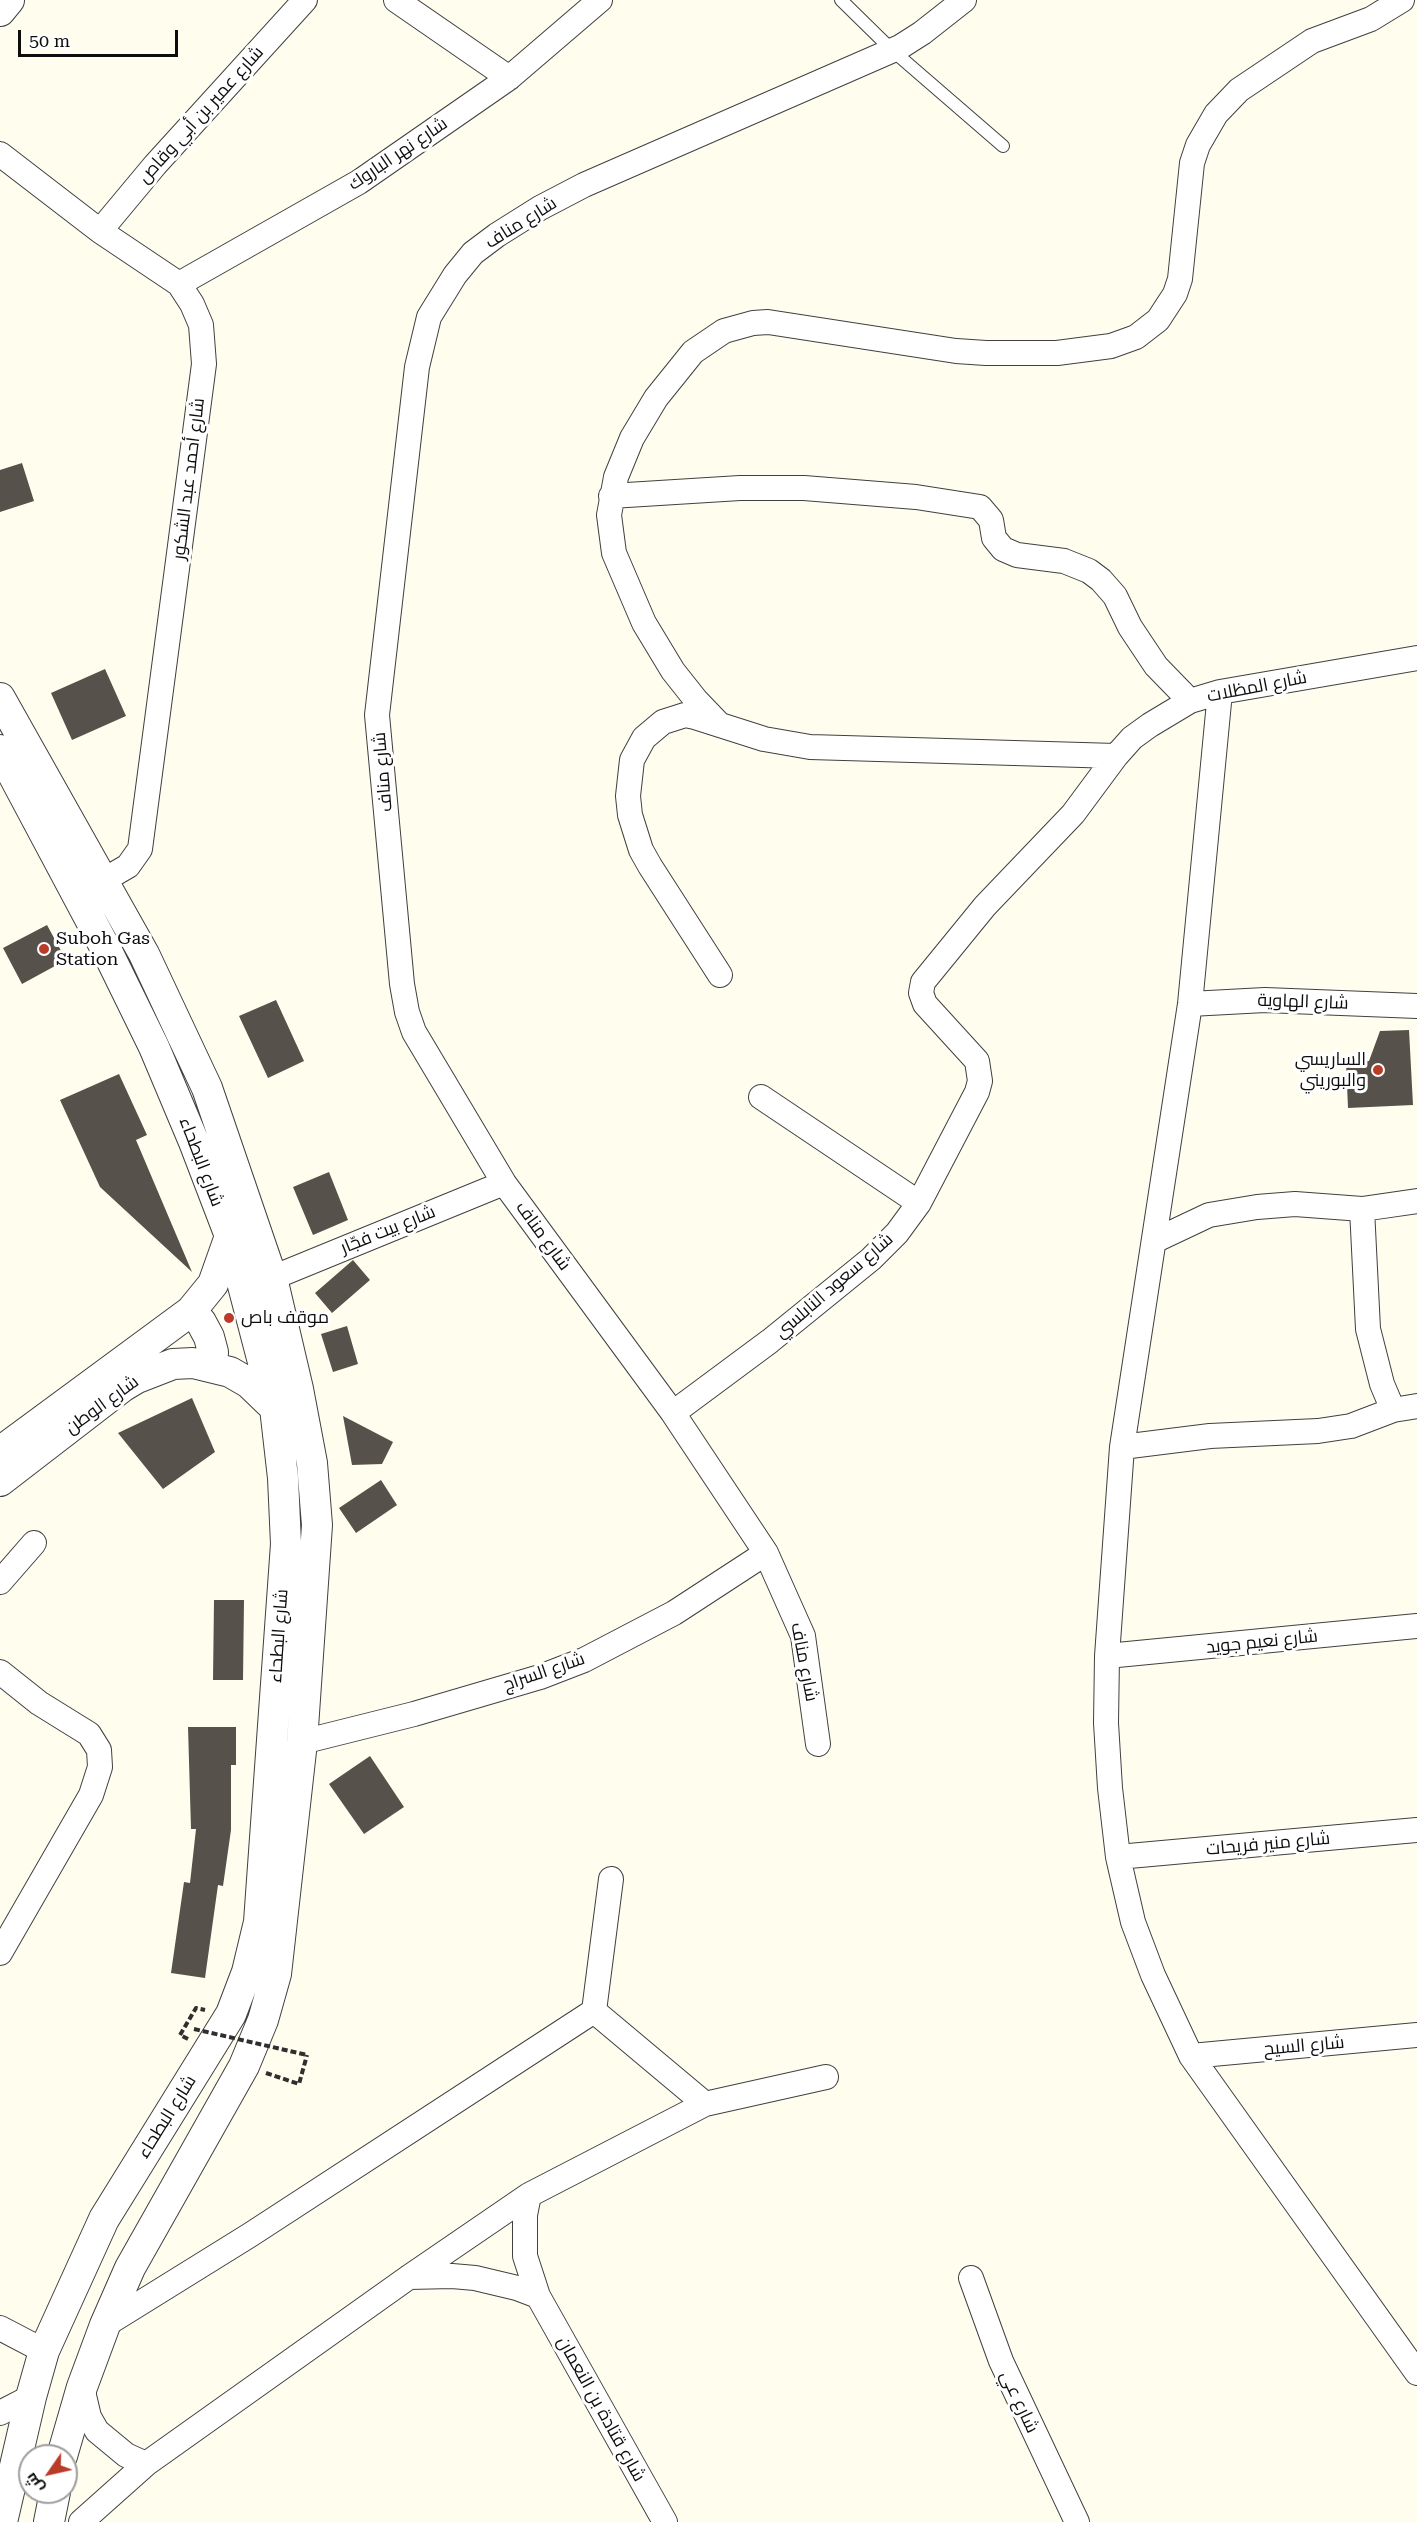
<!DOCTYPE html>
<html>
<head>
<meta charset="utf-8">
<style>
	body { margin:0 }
	#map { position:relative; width:1417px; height:2522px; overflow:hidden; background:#fffeee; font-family:"Roboto Serif",Cairo,serif }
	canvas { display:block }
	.north { position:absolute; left:18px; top:2444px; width:60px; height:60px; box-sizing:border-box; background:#fff; border:2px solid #9e9e9e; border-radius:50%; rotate:236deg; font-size:16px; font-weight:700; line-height:24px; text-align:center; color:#0d0d0d }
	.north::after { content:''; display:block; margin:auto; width:21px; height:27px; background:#ba3b28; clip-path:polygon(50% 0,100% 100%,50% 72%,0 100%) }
	.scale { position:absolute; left:18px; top:30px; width:160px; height:27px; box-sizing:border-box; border:3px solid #0d0d0d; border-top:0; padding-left:8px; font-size:18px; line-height:21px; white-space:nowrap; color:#0d0d0d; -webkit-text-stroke:4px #fff; paint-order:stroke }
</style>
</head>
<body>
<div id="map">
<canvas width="1417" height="2522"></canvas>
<div class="north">ش</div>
<div class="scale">50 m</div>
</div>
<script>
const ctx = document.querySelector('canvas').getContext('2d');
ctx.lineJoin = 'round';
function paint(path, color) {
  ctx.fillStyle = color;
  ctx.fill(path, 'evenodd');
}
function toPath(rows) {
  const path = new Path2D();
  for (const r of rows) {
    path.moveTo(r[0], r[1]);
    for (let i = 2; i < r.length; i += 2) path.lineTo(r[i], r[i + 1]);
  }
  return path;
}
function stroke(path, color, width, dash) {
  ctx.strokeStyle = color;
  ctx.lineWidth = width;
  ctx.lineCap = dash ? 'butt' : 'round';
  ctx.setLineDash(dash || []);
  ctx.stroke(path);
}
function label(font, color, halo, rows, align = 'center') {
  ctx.font = font + ' "Roboto Serif",Cairo,serif';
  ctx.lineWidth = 6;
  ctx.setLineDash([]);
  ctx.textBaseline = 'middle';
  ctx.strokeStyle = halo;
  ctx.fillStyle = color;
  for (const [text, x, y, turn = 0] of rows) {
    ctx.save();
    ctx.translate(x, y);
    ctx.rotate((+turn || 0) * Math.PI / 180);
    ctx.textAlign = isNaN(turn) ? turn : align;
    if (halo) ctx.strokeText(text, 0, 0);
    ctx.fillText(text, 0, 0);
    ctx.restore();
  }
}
paint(toPath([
	[22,463,34,501,0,512,0,470],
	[105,669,126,716,72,740,51,693],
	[47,925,66,960,22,984,3,948],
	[276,1000,304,1061,268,1078,239,1016],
	[1409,1030,1413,1105,1348,1108,1346,1062,1369,1061,1380,1031],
	[119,1074,147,1135,136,1140,192,1272,100,1187,60,1100],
	[329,1172,348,1220,313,1235,293,1187],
	[353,1260,370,1280,332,1313,315,1293],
	[347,1326,358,1364,333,1372,321,1334],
	[192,1398,215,1452,163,1489,118,1433],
	[343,1416,393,1442,382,1464,352,1465],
	[381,1480,397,1505,356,1533,339,1508],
	[214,1600,244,1600,243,1680,213,1680],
	[188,1727,236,1727,236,1765,231,1765,231,1830,223,1886,218,1885,205,1978,171,1973,184,1882,190,1883,196,1829,191,1829],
	[370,1756,404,1807,364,1834,329,1784]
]), '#56514a');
const service = toPath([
	[841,0,892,50,1003,146]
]);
const minor = toPath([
	[396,0,509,78],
	[0,154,100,231,179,284,192,304,201,325,204,364,140,849,128,866,104,880],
	[100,231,155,165,305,0],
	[179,284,359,182,509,78,600,0],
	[611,496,740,488,804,488,916,497,980,507,991,520,994,538,1003,549,1017,555,1064,561,1089,571,1101,580,1115,596,1130,627,1156,666,1190,701],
	[1220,692,1190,1004,1122,1447,1107,1656,1106,1723,1110,1788,1118,1857,1133,1922,1153,1975,1191,2056,1417,2373],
	[719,724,696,700,673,671,644,623,614,553,609,515,616,477,632,438,656,398,693,352,724,331,753,323,768,322,956,351,986,353,1057,353,1111,346,1136,337,1158,320,1175,294,1180,279,1192,163,1198,145,1216,114,1239,90,1312,41,1371,19,1402,0],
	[720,975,650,866,641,850,630,815,628,796,632,760,644,738,663,722,685,715,695,717,764,739,810,747,1116,756],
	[1190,1004,1265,1000,1417,1006],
	[761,1097,919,1203],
	[1362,1209,1368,1329,1382,1384,1393,1410],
	[1154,1241,1209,1215,1257,1207,1295,1204,1362,1209,1417,1201],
	[272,1278,504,1183],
	[673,1413,770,1341,871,1259,897,1233,919,1203,977,1092,980,1081,977,1061,925,1004,921,993,923,982,985,906,1073,814,1116,756,1132,738,1150,725,1190,701,1220,692,1417,658],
	[1122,1447,1210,1436,1318,1431,1351,1426,1393,1410,1417,1406],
	[0,1582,34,1543],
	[1107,1656,1417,1626],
	[0,1672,39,1703,89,1734,99,1750,100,1767,91,1795,0,1953],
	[302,1742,414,1714,540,1677,584,1660,674,1613,766,1553],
	[818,1744,803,1636,766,1553,673,1413,504,1183,414,1032,407,1012,402,984,377,715,417,367,429,317,455,275,473,253,497,235,540,208,584,185,900,47,922,33,964,0],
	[1118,1857,1417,1830],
	[594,2011,705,2104],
	[1191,2056,1417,2035],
	[529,2195,525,2215,525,2256,538,2296,665,2522],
	[409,2277,452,2276,475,2278,517,2288,538,2296],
	[971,2278,1001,2361,1077,2522],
	[105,2325,250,2235,594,2011,611,1879],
	[0,2328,44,2351],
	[82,2387,89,2417,97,2431,126,2455,146,2464],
	[0,2413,31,2397],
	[81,2522,146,2464,409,2277,529,2195,705,2104,826,2077]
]);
const tertiary = toPath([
	[0,11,9,0],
	[0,698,144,954,207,1088,272,1278,298,1389,312,1463,317,1525,302,1742,276,1974,263,2020,244,2066,130,2268,105,2325,82,2387,62,2456],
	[0,750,107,951,154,1047,194,1142,230,1236,275,1408,283,1478,286,1544,259,1922,247,1972,231,2014,104,2219,44,2351,31,2397,2,2522],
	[191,1311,201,1322,209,1337,213,1352,212,1366],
	[0,1452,191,1311,213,1284,230,1236],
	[0,1481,122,1387,137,1378,173,1364,193,1363,230,1372,249,1383,275,1408],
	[49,2522,55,2492]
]);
stroke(service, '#404040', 14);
stroke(minor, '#404040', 26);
stroke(tertiary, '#404040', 32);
stroke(toPath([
	[188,2039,180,2035,196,2008,205,2010],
	[266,2073,299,2084,307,2055]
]), '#2f2f2f', 4, [6, 3]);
stroke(service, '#fff', 12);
stroke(minor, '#fff', 24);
stroke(tertiary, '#fff', 30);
stroke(toPath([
	[194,2029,307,2055]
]), '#2f2f2f', 4, [6, 3]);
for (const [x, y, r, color] of [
	[44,949,6,"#ba3b28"],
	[1378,1070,6,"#ba3b28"],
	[229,1318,6,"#ba3b28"]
]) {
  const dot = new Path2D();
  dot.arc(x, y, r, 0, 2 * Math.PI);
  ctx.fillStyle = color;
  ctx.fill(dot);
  stroke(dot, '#fff', 2);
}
label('18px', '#0d0d0d', '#fff', [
	["شارع عمير بن أبي وقاص",201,115,-48],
	["شارع نهر الباروك",398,154,-34],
	["شارع مناف",521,223,-32],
	["شارع أحمد عبد الشكور",189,479,-83],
	["شارع المظلات",1257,687,-11],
	["شارع مناف",383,772,-95],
	["شارع الهاوية",1303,1002,2],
	["شارع البطحاء",201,1162,69],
	["شارع بيت فجّار",388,1230,-22],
	["شارع مناف",543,1236,54],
	["شارع سعود النابلسي",834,1286,-41],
	["شارع الوطن",102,1405,-36],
	["شارع البطحاء",279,1636,-86],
	["شارع نعيم جويد",1262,1642,-6],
	["شارع مناف",804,1662,79],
	["شارع السراج",544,1672,-19],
	["شارع منير فريحات",1268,1844,-5],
	["شارع السيح",1304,2046,-5],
	["شارع البطحاء",167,2117,-58],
	["شارع عي",1019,2402,65],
	["شارع قتادة بن النعمان",601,2409,61]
]);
label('18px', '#0d0d0d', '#fff', [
	["Suboh Gas",56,939],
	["Station",56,960],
	["الساريسي",1366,1060,"right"],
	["والبوريني",1366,1081,"right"],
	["موقف باص",241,1318]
], 'left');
</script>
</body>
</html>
